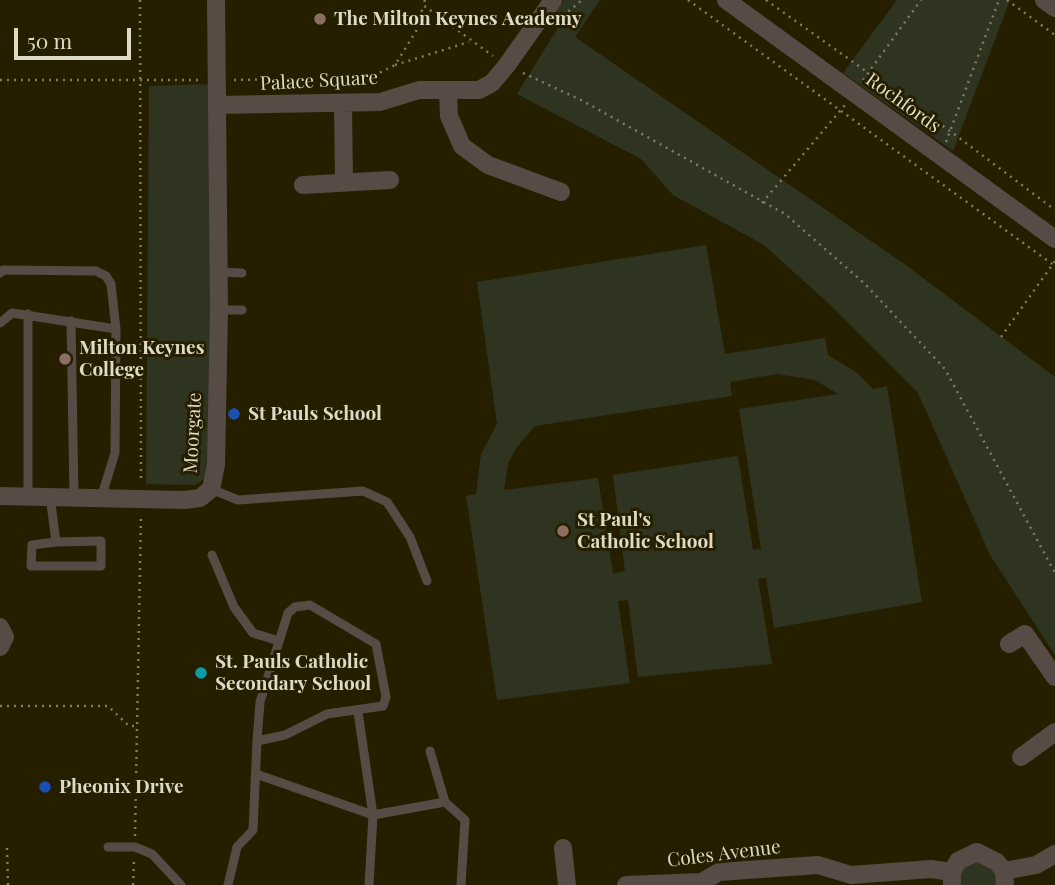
<!DOCTYPE html>
<html>
<head>
<meta charset="utf-8">
<style>
	body { margin:0 }
	#map { position:relative; width:1055px; height:885px; overflow:hidden; background:#251f00; font-family:"Playfair Display",serif }
	canvas { display:block }
	.scale { position:absolute; left:14px; top:28px; width:117px; height:32px; box-sizing:border-box; border:4px solid #dedac8; border-top:0; padding-left:9px; font-size:21px; line-height:24px; white-space:nowrap; color:#dedac8; -webkit-text-stroke:5px #251f00; paint-order:stroke }
</style>
</head>
<body>
<div id="map">
<canvas width="1055" height="885"></canvas>
<div class="scale">50 m</div>
</div>
<script>
const ctx = document.querySelector('canvas').getContext('2d');
ctx.lineJoin = 'round';
function paint(path, color) {
  ctx.fillStyle = color;
  ctx.fill(path, 'evenodd');
}
function toPath(rows) {
  const path = new Path2D();
  for (const r of rows) {
    path.moveTo(r[0], r[1]);
    for (let i = 2; i < r.length; i += 2) path.lineTo(r[i], r[i + 1]);
  }
  return path;
}
function stroke(path, color, width, dash) {
  ctx.strokeStyle = color;
  ctx.lineWidth = width;
  ctx.lineCap = dash ? 'butt' : 'round';
  ctx.setLineDash(dash || []);
  ctx.stroke(path);
}
function label(font, color, halo, rows, align = 'center') {
  ctx.font = font + ' "Playfair Display",serif';
  ctx.lineWidth = 6;
  ctx.setLineDash([]);
  ctx.textBaseline = 'middle';
  ctx.strokeStyle = halo;
  ctx.fillStyle = color;
  for (const [text, x, y, turn = 0] of rows) {
    ctx.save();
    ctx.translate(x, y);
    ctx.rotate((+turn || 0) * Math.PI / 180);
    ctx.textAlign = isNaN(turn) ? turn : align;
    if (halo) ctx.strokeText(text, 0, 0);
    ctx.fillText(text, 0, 0);
    ctx.restore();
  }
}
paint(toPath([
	[564,0,600,0,575,37,903,263,1055,377,1055,655,990,555,918,393,828,303,764,245,673,195,641,159,517,94,559,26,548,22],
	[897,0,1010,0,953,151,843,73],
	[211,84,210,444,206,478,195,485,146,484,149,86],
	[706,245,725,354,825,338,828,355,856,372,873,389,887,386,922,602,774,628,766,578,758,579,772,664,638,677,628,600,618,601,630,683,497,700,466,496,476,494,481,454,497,424,477,282],
	[777,374,815,380,838,394,739,409,761,549,753,550,738,456,613,475,625,571,613,573,598,478,504,490,508,464,516,448,535,426,732,396,730,382],
	[981,860,997,874,998,885,958,885,962,867]
]), '#2f3421');
stroke(toPath([
	[140,0,141,483],
	[425,0,423,5,493,56],
	[688,0,1055,266],
	[766,0,950,131,1055,210],
	[1007,0,1055,35],
	[563,16,582,0],
	[395,65,469,42],
	[523,73,583,101,785,214,864,283,945,369,1055,573],
	[0,80,200,80],
	[234,80,371,77,395,65,418,28,423,5],
	[863,80,921,0],
	[946,142,999,0],
	[762,203,845,105],
	[1001,337,1055,261],
	[0,706,108,706,129,726,139,726],
	[135,836,141,514],
	[7,848,8,885],
	[133,885,134,860]
]), '#807b63', 2.5, [2, 5]);
stroke(toPath([
	[219,272,242,273],
	[0,273,3,270,96,271,106,276,111,284,116,329,115,453,101,498],
	[219,310,242,310],
	[28,314,28,496],
	[71,321,74,497],
	[0,323,12,313,116,329],
	[211,489,238,500,363,491,387,502,410,537,427,581],
	[50,496,56,542,101,541,101,566,31,566,32,545,56,542],
	[212,555,234,607,253,633,279,641],
	[358,712,373,815,369,885],
	[430,751,445,802,465,820,461,885],
	[256,774,373,815,445,802],
	[108,847,135,847,152,854,181,885],
	[228,885,237,847,253,830,257,741,260,702,288,613,295,607,310,605,376,644,386,697,383,706,327,714,285,735,257,741]
]), '#574b45', 9);
stroke(toPath([
	[726,0,1055,239],
	[1044,0,1055,8],
	[448,92,449,116,462,146,488,165,561,192],
	[343,104,344,182],
	[217,105,380,102,419,90,479,90,492,83,507,65,553,0],
	[303,185,390,180],
	[0,496,184,500,200,498,211,489,216,465,219,310,216,0],
	[0,627,5,637,0,647],
	[1009,644,1025,634,1055,677],
	[1021,757,1055,732],
	[563,848,567,885],
	[1004,871,1036,865,1055,854],
	[626,885,702,882,719,872,818,865,851,875,931,869,952,872],
	[952,885,952,872,958,861,977,852,997,862,1004,871,1005,885]
]), '#574b45', 18);
for (const [x, y, r, color] of [
	[320,19,7,"#8d6e63"],
	[65,359,7,"#8d6e63"],
	[234,414,7,"#1a4fb4"],
	[563,531,7,"#8d6e63"],
	[201,673,7,"#0f9aa8"],
	[45,787,7,"#1a4fb4"]
]) {
  const dot = new Path2D();
  dot.arc(x, y, r, 0, 2 * Math.PI);
  ctx.fillStyle = color;
  ctx.fill(dot);
  stroke(dot, '#251f00', 2.5);
}
label('bold 19px', '#dedac8', '#251f00', [
	["The Milton Keynes Academy",334,19],
	["Milton Keynes",79,348],
	["College",79,370],
	["St Pauls School",248,414],
	["St Paul's",577,520],
	["Catholic School",577,542],
	["St. Pauls Catholic",215,662],
	["Secondary School",215,684],
	["Pheonix Drive",59,787]
], 'left');
label('19px', '#dedac8', '#251f00', [
	["Palace Square",319,81,-3],
	["Rochfords",903,103,36],
	["Moorgate",193,433,-87],
	["Coles Avenue",724,854,-7]
]);
</script>
</body>
</html>
